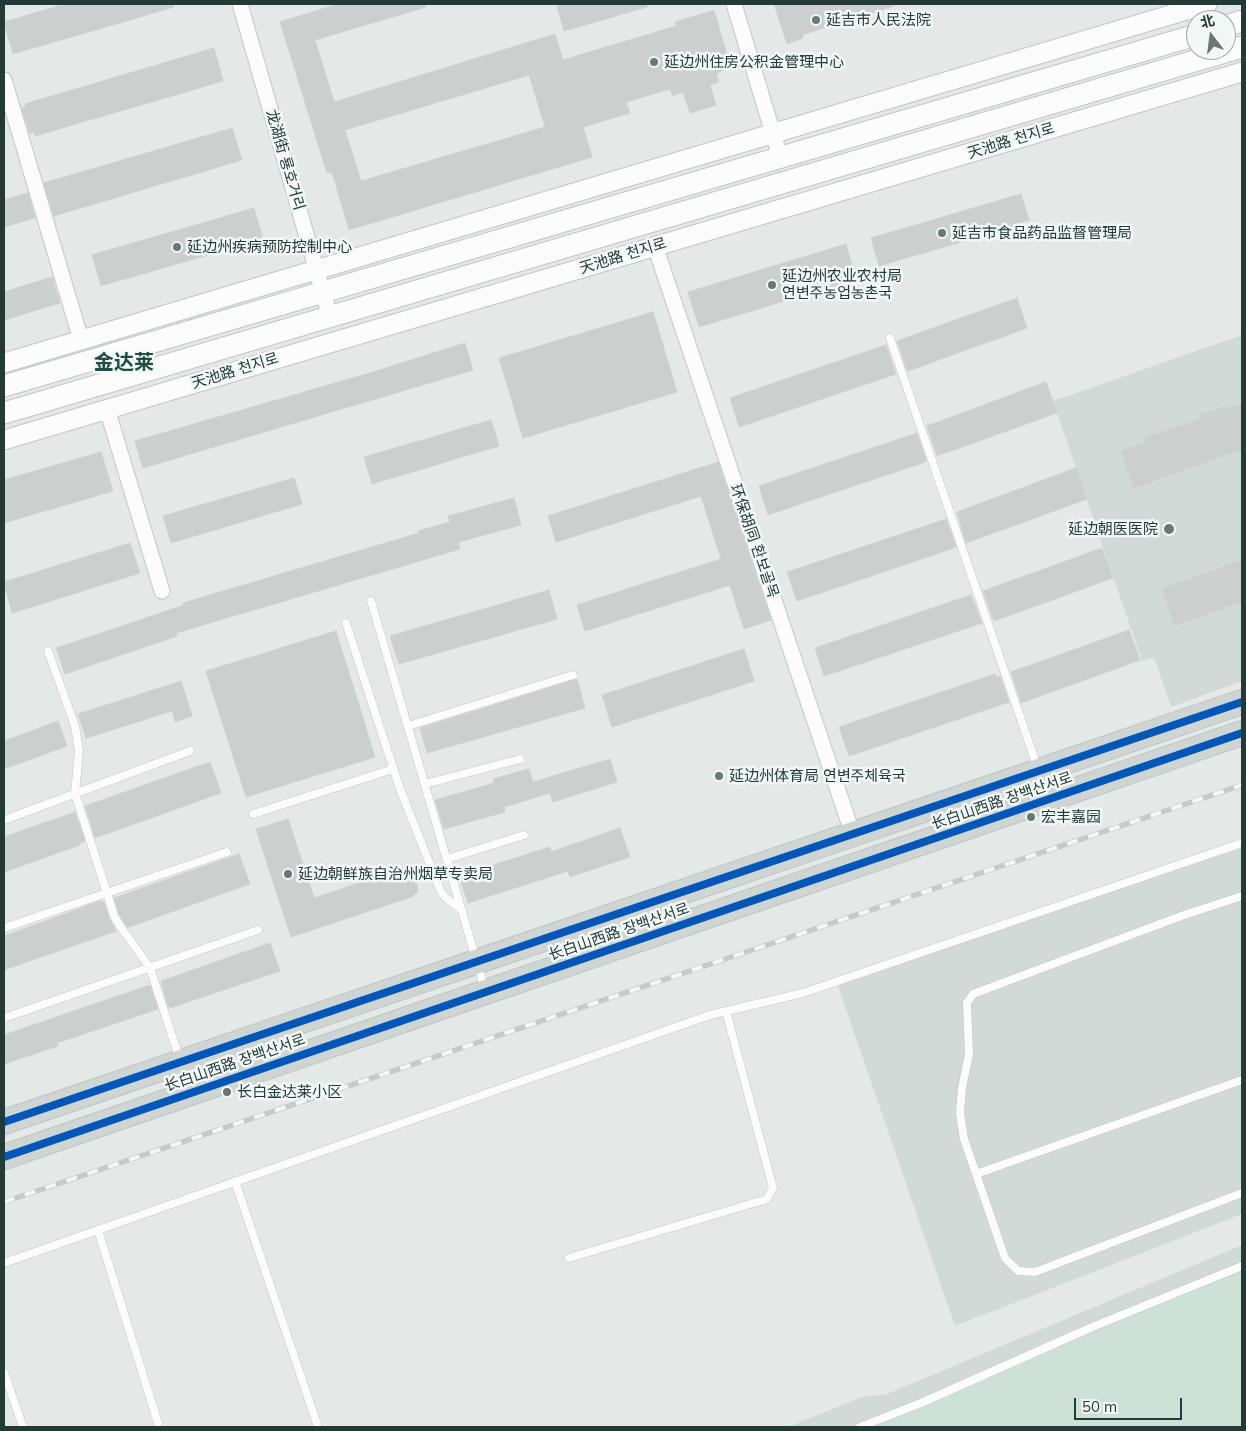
<!DOCTYPE html>
<html>
<head>
<meta charset="utf-8">
<style>
	body { margin:0 }
	#map { position:relative; width:1246px; height:1431px; overflow:hidden; background:#e4e9e7; font-family:Mulish,"Noto Sans SC",sans-serif }
	canvas { display:block }
	.frame { position:absolute; inset:0; border:5px solid #233b38; pointer-events:none }
	.north { position:absolute; left:1186px; top:10px; width:50px; height:50px; box-sizing:border-box; background:#f2f8f6; border:1px solid #9facaa; border-radius:50%; rotate:345deg; font-size:14px; font-weight:700; line-height:20px; text-align:center; color:#233b38 }
	.north::after { content:''; display:block; margin:auto; width:18px; height:22px; background:#677875; clip-path:polygon(50% 0,100% 100%,50% 72%,0 100%) }
	.scale { position:absolute; left:1074px; top:1398px; width:108px; height:22px; box-sizing:border-box; border:2px solid #233b38; border-top:0; padding-left:6px; font-size:15px; line-height:18px; white-space:nowrap; color:#233b38; -webkit-text-stroke:4px #f2f8f6; paint-order:stroke }
</style>
</head>
<body>
<div id="map">
<canvas width="1246" height="1431"></canvas>
<div class="frame"></div>
<div class="north">北</div>
<div class="scale">50 m</div>
</div>
<script>
const ctx = document.querySelector('canvas').getContext('2d');
ctx.lineJoin = 'round';
function paint(path, color) {
  ctx.fillStyle = color;
  ctx.fill(path, 'evenodd');
}
function toPath(rows) {
  const path = new Path2D();
  for (const r of rows) {
    path.moveTo(r[0], r[1]);
    for (let i = 2; i < r.length; i += 2) path.lineTo(r[i], r[i + 1]);
  }
  return path;
}
function stroke(path, color, width, dash) {
  ctx.strokeStyle = color;
  ctx.lineWidth = width;
  ctx.lineCap = dash ? 'butt' : 'round';
  ctx.setLineDash(dash || []);
  ctx.stroke(path);
}
function label(font, color, halo, rows, align = 'center') {
  ctx.font = font + ' Mulish,"Noto Sans SC","Noto Sans KR",sans-serif';
  ctx.lineWidth = 5;
  ctx.setLineDash([]);
  ctx.textBaseline = 'middle';
  ctx.strokeStyle = halo;
  ctx.fillStyle = color;
  for (const [text, x, y, turn = 0] of rows) {
    ctx.save();
    ctx.translate(x, y);
    ctx.rotate((+turn || 0) * Math.PI / 180);
    ctx.textAlign = isNaN(turn) ? turn : align;
    if (halo) ctx.strokeText(text, 0, 0);
    ctx.fillText(text, 0, 0);
    ctx.restore();
  }
}
paint(toPath([
	[1242,335,1242,681,1171,707,1154,657,1142,661,1053,401],
	[1242,848,1242,1214,955,1326,836,980],
	[1242,1245,1242,1427,788,1427,862,1397,887,1394]
]), '#d2dad7');
paint(toPath([
	[1242,1271,1242,1427,865,1427,1076,1340,1081,1340,1107,1327,1110,1324]
]), '#cee1d6');
const building = toPath([
	[65,4,173,4,174,7,13,54,4,22,65,4],
	[338,4,425,4,426,7,315,40,334,102,555,34,563,60,676,26,675,22,714,10,731,68,716,73,719,82,710,85,716,105,690,113,683,92,673,96,670,89,626,102,630,113,583,127,592,157,349,230,332,172,327,173,280,22,338,4],
	[529,75,545,127,361,181,345,130,529,75],
	[563,4,647,4,647,7,564,31,557,6,563,4],
	[774,4,894,4,894,6,802,35,803,38,787,44,774,4],
	[214,48,223,81,35,136,34,132,30,134,22,108,26,107,25,104,214,48],
	[232,128,242,160,54,216,44,183,232,128],
	[28,193,35,218,4,227,4,200,28,193],
	[1021,194,1029,220,1012,225,1013,227,879,266,871,238,1021,194],
	[254,208,263,239,101,286,92,255,254,208],
	[846,244,856,279,699,327,688,292,846,244],
	[52,277,60,303,4,320,4,292,52,277],
	[1017,298,1027,328,908,371,907,370,897,341,1017,298],
	[653,312,677,392,523,438,499,358,653,312],
	[465,343,473,370,143,468,135,441,370,373,465,343],
	[886,345,896,374,739,427,730,398,886,345],
	[1046,382,1057,413,937,456,927,426,1046,382],
	[1242,404,1242,449,1134,488,1121,451,1146,442,1145,438,1200,419,1199,415,1226,406,1227,409,1242,404],
	[491,420,499,446,372,484,364,457,491,420],
	[917,433,926,460,925,462,768,515,759,486,917,433],
	[101,452,113,491,4,523,4,480,101,452],
	[718,462,771,620,744,629,730,585,585,631,577,605,721,559,701,496,556,542,548,516,718,462],
	[1076,468,1087,499,966,543,957,512,1076,468],
	[294,478,302,504,171,543,163,516,294,478],
	[514,498,521,525,458,542,460,549,176,633,177,636,65,674,56,648,184,605,183,603,419,533,418,531,450,522,448,516,514,498],
	[946,519,956,546,954,548,797,601,787,572,946,519],
	[130,543,140,573,12,613,4,582,130,543],
	[1102,548,1113,578,994,621,983,591,1102,548],
	[1242,560,1242,601,1175,626,1162,589,1242,560],
	[549,590,557,619,399,664,390,636,549,590],
	[971,595,982,623,824,676,815,648,971,595],
	[1129,630,1140,660,1021,703,1011,672,1129,630],
	[336,631,375,757,246,797,206,671,336,631],
	[744,649,754,681,612,727,602,695,744,649],
	[995,674,997,678,1000,676,1009,702,849,756,839,727,995,674],
	[577,679,585,708,427,753,420,728,577,679],
	[181,681,192,716,175,722,172,711,86,738,78,714,181,681],
	[58,721,67,746,4,769,4,741,58,721],
	[610,759,617,782,553,802,550,793,504,807,505,812,444,829,435,800,494,783,493,779,529,769,533,782,610,759],
	[210,762,221,793,95,838,85,806,210,762],
	[75,812,85,841,79,843,80,845,4,872,4,837,75,812],
	[288,819,314,898,403,868,407,880,412,880,417,884,418,892,411,897,291,937,256,829,288,819],
	[620,828,630,857,570,877,568,871,468,903,459,876,550,847,551,852,620,828],
	[239,854,250,884,129,927,127,927,119,914,114,898,239,854],
	[100,901,104,902,109,918,116,931,4,970,4,936,100,901],
	[270,943,280,971,170,1008,168,1006,161,981,270,943],
	[150,985,158,1009,57,1043,58,1046,4,1064,4,1035,150,985]
]);
paint(building, '#cbd0cf');
stroke(building, '#cdd2d0', 1);
const service = toPath([
	[890,338,1038,769],
	[371,601,485,990],
	[346,623,400,789,441,892,446,898,462,910],
	[48,651,75,726,79,751,75,793,107,893,114,916,120,926,150,968,180,1060],
	[408,726,573,675],
	[425,784,520,759],
	[253,814,393,769],
	[4,820,190,751],
	[447,859,524,835],
	[1242,896,1184,915,973,994,967,1003,969,1054,962,1088,960,1113,964,1139,1005,1258,1018,1271,1035,1272,1242,1193],
	[4,928,227,852],
	[4,1018,258,930],
	[976,1174,1242,1080],
	[235,1181,318,1427],
	[98,1230,158,1423],
	[569,1258,767,1199,773,1188,726,1011],
	[4,1263,710,1015,803,993,1242,843],
	[4,1372,23,1427],
	[860,1427,921,1403,1090,1328,1242,1266]
]);
const minor = toPath([
	[240,4,330,317],
	[734,4,780,157],
	[4,80,81,340],
	[655,246,853,835],
	[107,409,162,591]
]);
const tertiary = toPath([
	[4,363,1207,4],
	[4,440,1242,72]
]);
const secondary = toPath([
	[1226,26,1242,21],
	[4,386,1196,35],
	[4,413,1242,47]
]);
const primary = toPath([
	[4,1122,1242,702],
	[4,1157,1242,733]
]);
stroke(service, '#c1c6c4', 9);
stroke(minor, '#c1c6c4', 17);
stroke(tertiary, '#c1c6c4', 21);
stroke(secondary, '#c0c6c4', 23);
stroke(primary, '#bdc5c3', 26);
stroke(service, '#fbfcfb', 8);
stroke(minor, '#fbfcfb', 15);
stroke(tertiary, '#fbfcfb', 19);
stroke(secondary, '#fbfcfb', 21);
stroke(primary, '#ced5d3', 24);
const rail = toPath([
	[4,1202,1242,785]
]);
stroke(rail, '#c7caca', 5.5);
stroke(rail, '#f2f8f6', 4, [11]);
stroke(toPath([
	[4,1122,1242,702],
	[4,1157,1242,733]
]), '#0057b8', 8);
for (const [x, y, r, color] of [
	[816,20,5,"#677875"],
	[654,62,5,"#677875"],
	[942,233,5,"#677875"],
	[177,247,5,"#677875"],
	[772,285,5,"#677875"],
	[1169,529,6,"#677875"],
	[719,776,5,"#677875"],
	[1031,817,5,"#677875"],
	[288,874,5,"#677875"],
	[227,1092,5,"#677875"]
]) {
  const dot = new Path2D();
  dot.arc(x, y, r, 0, 2 * Math.PI);
  ctx.fillStyle = color;
  ctx.fill(dot);
  stroke(dot, '#f2f8f6', 2);
}
label('15px', '#233b38', '#f2f8f6', [
	["延吉市人民法院",826,20],
	["延边州住房公积金管理中心",664,62],
	["延吉市食品药品监督管理局",952,233],
	["延边州疾病预防控制中心",187,247],
	["延边州农业农村局",782,276],
	["연변주농업농촌국",782,293],
	["延边朝医医院",1158,529,"right"],
	["延边州体育局 연변주체육국",729,776],
	["宏丰嘉园",1041,817],
	["延边朝鲜族自治州烟草专卖局",298,874],
	["长白金达莱小区",237,1092]
], 'left');
label('15px', '#233b38', '#f2f8f6', [
	["天池路 천지로",1011,141,-17],
	["龙湖街 룡호거리",285,160,74],
	["天池路 천지로",623,256,-17],
	["天池路 천지로",235,371,-17],
	["环保胡同 환보골목",754,541,71],
	["长白山西路 장백산서로",1002,801,-19],
	["长白山西路 장백산서로",619,932,-19],
	["长白山西路 장백산서로",235,1063,-19]
]);
label('bold 20px', '#204c47', '#f2f8f6', [
	["金达莱",124,363]
]);
</script>
</body>
</html>
